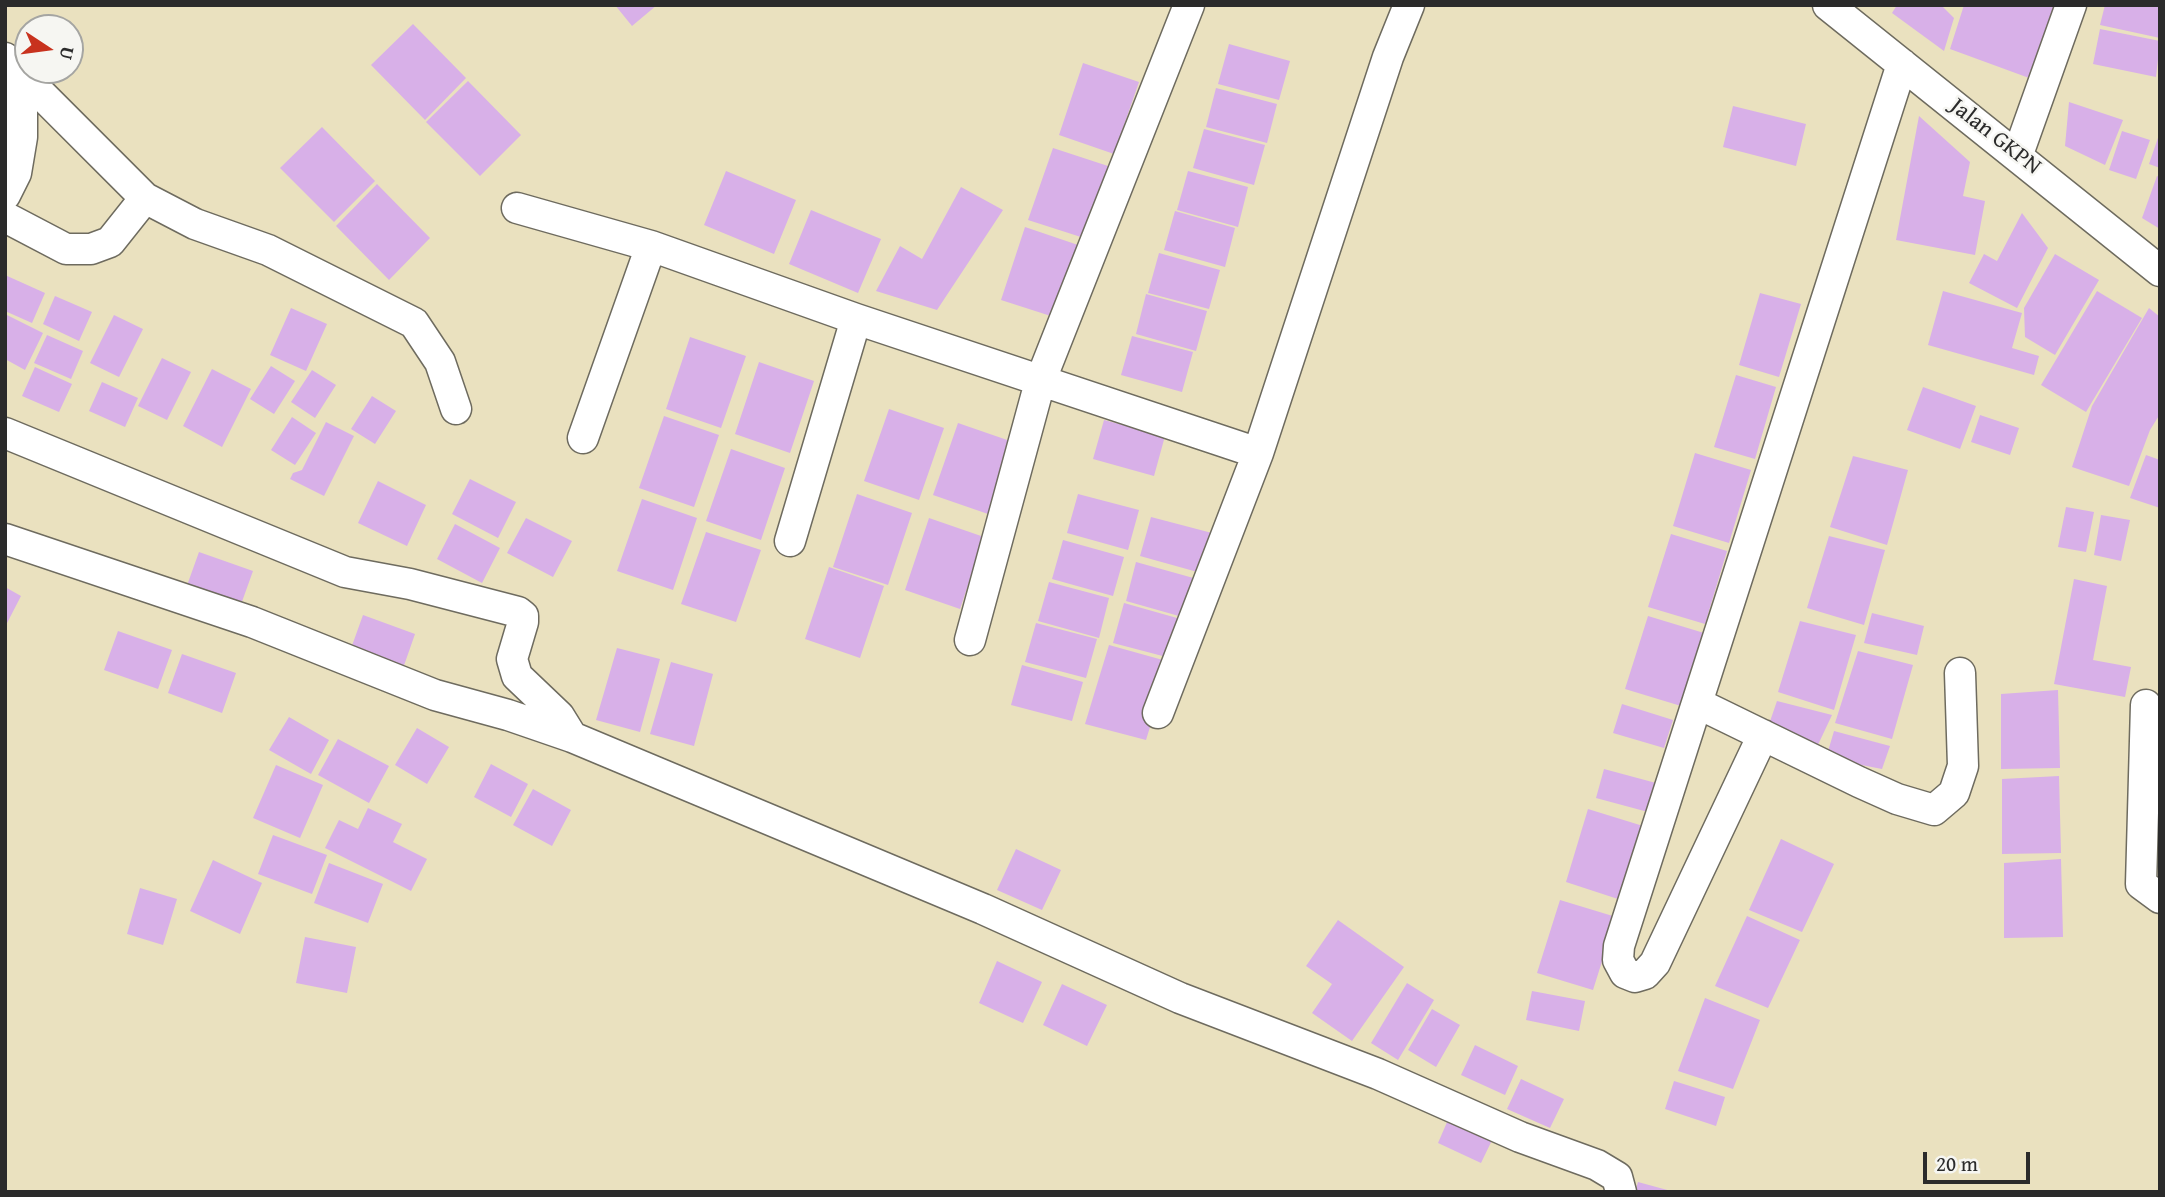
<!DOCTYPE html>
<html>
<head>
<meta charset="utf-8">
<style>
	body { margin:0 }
	#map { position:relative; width:2165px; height:1197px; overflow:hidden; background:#eae1bf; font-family:"Gentium Book Plus",serif }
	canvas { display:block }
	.frame { position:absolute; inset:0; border:7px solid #2b2b2b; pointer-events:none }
	.north { position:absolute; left:14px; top:14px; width:70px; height:70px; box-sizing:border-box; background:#f6f6f2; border:2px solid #a5a5a2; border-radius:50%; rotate:103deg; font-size:19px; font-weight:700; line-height:28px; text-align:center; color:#2b2b2b }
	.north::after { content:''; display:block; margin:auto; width:24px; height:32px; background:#c8321e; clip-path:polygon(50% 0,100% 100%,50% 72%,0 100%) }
	.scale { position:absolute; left:1923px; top:1152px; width:107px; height:32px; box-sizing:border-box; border:4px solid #2b2b2b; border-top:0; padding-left:9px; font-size:21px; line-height:24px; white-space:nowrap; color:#2b2b2b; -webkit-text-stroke:5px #f6f6f2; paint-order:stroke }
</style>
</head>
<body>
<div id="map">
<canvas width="2165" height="1197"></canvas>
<div class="frame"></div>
<div class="north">U</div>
<div class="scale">20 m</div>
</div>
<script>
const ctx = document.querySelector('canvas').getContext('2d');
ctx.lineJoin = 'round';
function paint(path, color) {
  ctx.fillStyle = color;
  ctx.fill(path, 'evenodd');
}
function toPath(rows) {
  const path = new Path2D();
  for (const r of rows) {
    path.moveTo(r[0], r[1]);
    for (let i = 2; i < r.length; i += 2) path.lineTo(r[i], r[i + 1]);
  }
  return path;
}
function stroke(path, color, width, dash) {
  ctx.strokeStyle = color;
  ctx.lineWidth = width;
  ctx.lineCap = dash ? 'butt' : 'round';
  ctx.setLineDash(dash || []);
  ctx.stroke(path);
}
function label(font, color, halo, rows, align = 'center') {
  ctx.font = font + ' "Gentium Book Plus",serif';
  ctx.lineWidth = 5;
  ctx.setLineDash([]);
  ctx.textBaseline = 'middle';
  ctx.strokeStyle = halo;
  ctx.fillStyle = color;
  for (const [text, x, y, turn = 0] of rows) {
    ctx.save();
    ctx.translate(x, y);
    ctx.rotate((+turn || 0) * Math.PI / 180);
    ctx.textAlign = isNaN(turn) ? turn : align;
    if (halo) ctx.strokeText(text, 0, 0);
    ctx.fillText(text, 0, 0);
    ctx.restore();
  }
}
paint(toPath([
	[615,5,657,5,632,26],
	[1897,5,1941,5,1954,18,1944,51,1892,13],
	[1964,5,2066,5,2040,82,1950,49],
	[2105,5,2160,5,2160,38,2100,25],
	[413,24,466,78,425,120,371,65],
	[2100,29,2160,41,2156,77,2093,64],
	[1229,44,1290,61,1279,100,1218,84],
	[1083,63,1139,82,1114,154,1059,135],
	[468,81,521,135,480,176,426,122],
	[1216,88,1277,104,1267,143,1206,127],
	[2069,102,2123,120,2105,165,2065,146],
	[1733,106,1806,124,1796,166,1723,147],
	[1919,116,1970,162,1963,196,1985,201,1975,255,1896,240],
	[322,127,375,181,334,222,280,168],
	[1204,129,1265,145,1254,185,1193,168],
	[2122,131,2150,140,2136,179,2109,170],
	[2160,132,2160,168,2149,164],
	[1053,148,1108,166,1084,238,1028,220],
	[726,171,796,200,774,254,704,225],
	[1188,171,1248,187,1238,227,1177,210],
	[2157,176,2160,177,2160,229,2142,218],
	[377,184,430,238,389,280,336,226],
	[961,187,1003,210,937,310,876,291,900,246,922,259],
	[811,210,881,239,858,293,789,264],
	[1175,211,1235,228,1225,267,1164,250],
	[2022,213,2048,248,2017,308,1969,283,1984,254,1997,261],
	[1025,227,1081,246,1057,318,1001,300],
	[1159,253,1220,270,1209,309,1148,293],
	[2055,254,2099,280,2055,355,2025,337,2024,308],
	[5,275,45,293,32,323,5,311],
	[1943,291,2022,313,2012,348,2039,356,2034,375,1928,345],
	[2097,291,2142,318,2086,412,2041,385],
	[1760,293,1801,304,1779,377,1739,365],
	[1146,294,1207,311,1196,351,1136,334],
	[55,296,92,312,79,341,43,324],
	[291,308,327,324,306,371,270,355],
	[2149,308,2160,317,2160,414,2150,430,2129,486,2072,467,2092,406],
	[5,314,43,333,25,370,5,359],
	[114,315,143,329,119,377,90,363],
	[47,335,83,351,71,379,34,363],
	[1132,336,1193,352,1182,392,1121,375],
	[690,337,746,356,721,428,666,409],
	[162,358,191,372,167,420,138,406],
	[759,362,814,381,790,453,735,434],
	[271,366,295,381,274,414,250,399],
	[35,367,72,384,59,412,22,396],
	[212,369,251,389,222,447,183,426],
	[312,370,336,385,315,418,291,402],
	[1736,375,1776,387,1755,459,1714,447],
	[102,382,138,398,125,427,89,411],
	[1923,387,1976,406,1960,449,1907,430],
	[372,396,396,411,375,444,351,429],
	[889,409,944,428,919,500,864,481],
	[1980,415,2019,428,2010,455,1971,442],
	[664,416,719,435,694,507,639,488],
	[292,417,316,433,295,465,271,450],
	[1104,420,1165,436,1154,476,1093,459],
	[326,422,354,436,324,496,290,479,293,473,302,470],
	[958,423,1013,442,988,514,933,495],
	[731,449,785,468,761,540,706,521],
	[1695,453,1751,470,1729,543,1673,526],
	[2146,455,2160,460,2160,508,2130,498],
	[1853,456,1908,470,1887,545,1830,527],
	[470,479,516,502,498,538,452,514],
	[378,481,426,505,407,546,358,523],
	[857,494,912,513,888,585,833,567],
	[1078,494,1139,510,1128,550,1067,533],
	[642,499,697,518,673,590,617,571],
	[2066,507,2094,512,2086,552,2058,547],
	[2101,515,2130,520,2121,561,2094,555],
	[1151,517,1212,533,1201,573,1140,556],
	[526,518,572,541,553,577,507,553],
	[929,518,984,537,960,609,905,590],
	[455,524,500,548,482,583,437,559],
	[706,532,761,550,736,622,681,604],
	[1671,534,1727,551,1705,624,1648,607],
	[1829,536,1885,550,1864,625,1807,608],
	[1063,540,1124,557,1113,596,1052,579],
	[199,552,253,571,239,610,185,591],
	[1136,562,1197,579,1186,618,1126,601],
	[829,567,884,586,860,658,805,639],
	[2074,579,2107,586,2093,660,2131,667,2125,697,2054,684],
	[1049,582,1109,598,1099,638,1038,621],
	[5,587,21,596,5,627],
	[1124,603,1184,620,1174,659,1113,643],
	[1872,613,1924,626,1917,655,1864,643],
	[363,615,415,634,401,674,349,654],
	[1648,616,1704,633,1681,706,1625,689],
	[1800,621,1856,635,1834,710,1778,692],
	[1036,623,1097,639,1086,678,1025,662],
	[118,631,172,650,158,689,104,670],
	[1109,645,1170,662,1146,740,1085,724],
	[617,648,660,659,640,732,596,720],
	[1858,651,1913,665,1892,739,1835,723],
	[182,654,236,673,222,713,168,693],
	[671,662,713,674,694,746,650,734],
	[1022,665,1083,682,1072,721,1011,705],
	[2058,690,2060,768,2001,769,2001,694],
	[1777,701,1832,715,1816,749,1766,733],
	[1622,704,1673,720,1664,748,1613,733],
	[289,717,329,740,311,774,269,750],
	[417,728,449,747,427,784,395,765],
	[1834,731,1890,746,1882,769,1826,758],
	[338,739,389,766,369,803,318,775],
	[491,764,528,784,511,817,474,797],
	[276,765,323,785,300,838,253,818],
	[1604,769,1656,783,1648,812,1596,798],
	[2059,776,2061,853,2002,854,2002,779],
	[533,789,571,810,552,846,513,825],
	[368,808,402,824,393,842,427,859,411,891,325,848,339,820,358,829],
	[1588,809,1643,826,1621,900,1566,882],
	[273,835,327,855,312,894,258,874],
	[1781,839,1834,864,1802,932,1749,910],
	[1016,849,1061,870,1042,910,997,890],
	[2061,859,2063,937,2004,938,2004,863],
	[213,860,262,883,240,934,190,911],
	[329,863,383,884,368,923,314,903],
	[140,888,177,899,163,945,127,934],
	[1560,900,1616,917,1593,990,1537,973],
	[1747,916,1800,940,1768,1008,1715,986],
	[1338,920,1404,967,1352,1041,1312,1013,1332,984,1306,966],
	[305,937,356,947,347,993,296,983],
	[997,961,1042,982,1023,1023,979,1003],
	[1407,983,1434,1000,1398,1060,1371,1043],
	[1062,984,1107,1005,1087,1046,1043,1025],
	[1532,991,1585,1001,1579,1031,1526,1020],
	[1705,998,1760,1020,1733,1089,1678,1071],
	[1432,1009,1460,1025,1436,1067,1408,1050],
	[1475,1045,1518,1066,1505,1095,1461,1075],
	[1521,1079,1564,1099,1550,1128,1507,1109],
	[1674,1081,1725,1097,1716,1126,1665,1109],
	[1451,1113,1495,1134,1481,1163,1438,1143],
	[1638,1182,1671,1191,1671,1192,1635,1192]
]), '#d8b0e8');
const street = toPath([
	[1828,5,2160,271],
	[5,58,145,198,195,224,268,250,414,323,440,362,456,409],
	[2018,154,2071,5],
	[5,195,16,173,22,137,22,74],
	[517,208,651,246],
	[5,217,66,249,91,249,110,242,145,198],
	[5,433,345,572,410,584,518,612,523,616,523,622,512,659,517,676,559,716,572,737,983,909,1180,998,1378,1074,1520,1137,1597,1165,1617,1177,1621,1192],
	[583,438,651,246,856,319,1258,453],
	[5,539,252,622,435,695,508,715,572,737],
	[790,541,856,319],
	[970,640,1040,382,1189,5],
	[1699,704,1859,782,1897,799,1934,810,1954,793,1963,766,1960,673],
	[2146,705,2141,884,2160,898],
	[1158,713,1258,453,1388,57,1409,5],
	[1763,735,1655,963,1645,974,1635,977,1625,973,1618,960,1619,946,1902,64]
]);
stroke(street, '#6e6b5f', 33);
stroke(street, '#fff', 30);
label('23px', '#2b2b2b', '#f6f6f2', [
	["Jalan GKPN",1995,137,38]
]);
</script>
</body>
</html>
